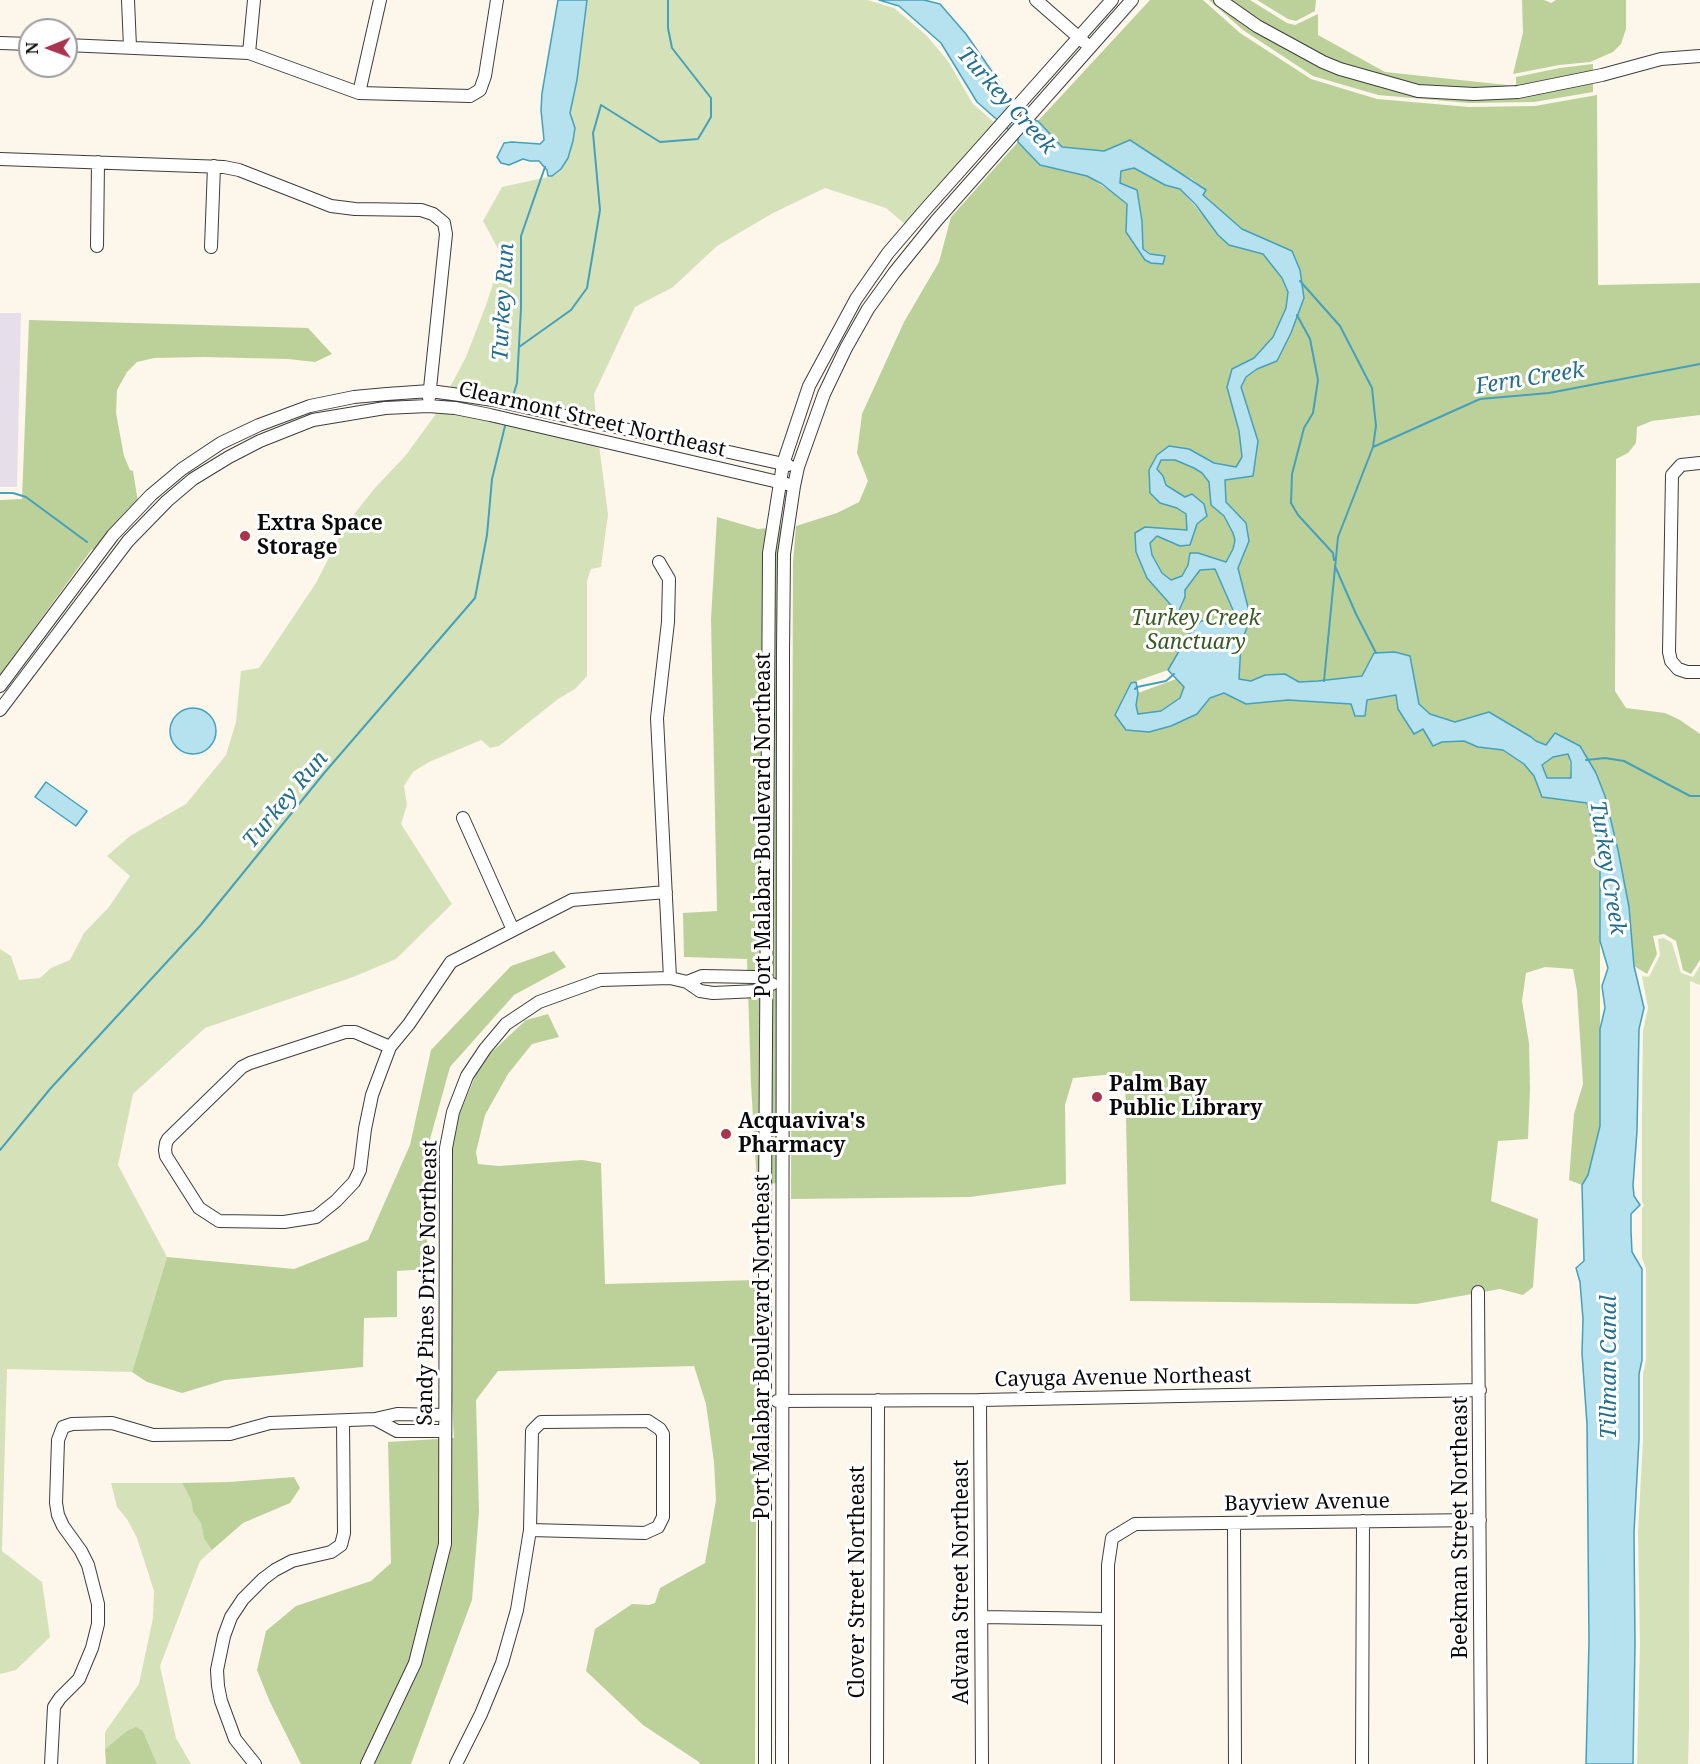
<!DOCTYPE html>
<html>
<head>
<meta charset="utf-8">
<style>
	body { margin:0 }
	#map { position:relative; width:1700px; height:1764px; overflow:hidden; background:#fcf6eb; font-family:"Noto Serif",serif }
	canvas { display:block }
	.north { position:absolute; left:18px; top:18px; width:60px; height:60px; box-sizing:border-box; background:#fff; border:2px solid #9d9d9d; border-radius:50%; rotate:269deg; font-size:16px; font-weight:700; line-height:24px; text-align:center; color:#0a0a0a }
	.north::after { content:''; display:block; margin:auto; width:21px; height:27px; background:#a8344d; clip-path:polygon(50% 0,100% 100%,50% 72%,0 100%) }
</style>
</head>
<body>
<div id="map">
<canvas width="1700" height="1764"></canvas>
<div class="north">N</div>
</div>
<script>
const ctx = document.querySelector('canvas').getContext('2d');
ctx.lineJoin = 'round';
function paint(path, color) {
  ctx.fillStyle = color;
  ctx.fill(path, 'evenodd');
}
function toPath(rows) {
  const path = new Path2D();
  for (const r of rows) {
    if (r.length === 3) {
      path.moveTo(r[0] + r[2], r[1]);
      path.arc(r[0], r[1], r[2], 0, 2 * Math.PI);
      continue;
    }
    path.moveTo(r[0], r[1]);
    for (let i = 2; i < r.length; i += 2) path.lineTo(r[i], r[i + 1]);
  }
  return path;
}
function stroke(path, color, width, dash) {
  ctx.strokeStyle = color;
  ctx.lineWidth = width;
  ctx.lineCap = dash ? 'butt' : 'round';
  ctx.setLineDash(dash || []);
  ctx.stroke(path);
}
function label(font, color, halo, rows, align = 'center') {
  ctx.font = font + ' "Noto Serif",serif';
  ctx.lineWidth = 6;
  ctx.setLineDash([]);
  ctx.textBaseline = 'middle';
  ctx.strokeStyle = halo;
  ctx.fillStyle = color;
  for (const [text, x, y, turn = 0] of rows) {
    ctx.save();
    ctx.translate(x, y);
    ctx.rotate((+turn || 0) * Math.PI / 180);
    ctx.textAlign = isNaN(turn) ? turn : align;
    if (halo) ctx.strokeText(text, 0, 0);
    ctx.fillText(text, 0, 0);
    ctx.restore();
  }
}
paint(toPath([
	[0,313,21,313,17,487,0,487]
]), '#e6dfe9');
paint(toPath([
	[587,0,867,0,894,8,926,35,948,61,973,104,996,124,906,225,886,208,825,188,773,213,717,246,673,287,635,307,594,394,596,418,449,389,466,357,486,305,502,256,483,221,502,187,552,176,575,128,570,114,577,80],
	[438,411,454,413,599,445,608,514,601,567,591,569,587,581,587,676,575,689,558,699,499,746,490,748,481,740,429,762,413,772,404,786,407,805,401,824,452,904,396,959,353,977,205,1028,133,1094,118,1165,167,1257,132,1372,7,1369,2,1551,42,1582,50,1637,16,1670,0,1674,0,949,11,956,19,980,40,978,51,968,70,960,84,933,109,907,130,876,107,856,130,836,186,804,226,755,236,722,241,671,259,668,316,583,345,526,374,489,406,455],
	[1664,938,1672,943,1681,973,1693,977,1700,966,1700,985,1690,981,1689,1728,1688,1764,1637,1764,1640,1644,1638,1532,1643,1440,1643,1374,1646,1360,1646,1269,1642,1258,1642,1208,1644,1206,1642,1201,1642,1112,1643,1030,1648,1008,1642,976,1648,977,1650,975,1660,955,1658,939],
	[111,1483,182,1483,191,1500,193,1512,201,1523,204,1539,212,1550,200,1561,160,1666,176,1738,191,1764,157,1764,143,1731,115,1741,105,1749,105,1732,139,1684,153,1618,154,1591,137,1538,127,1519,117,1507]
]), '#d5e2b9');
paint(toPath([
	[1150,0,1203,0,1240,33,1311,79,1377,99,1469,107,1535,106,1597,95,1598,285,1700,283,1700,415,1652,421,1637,427,1636,443,1628,453,1616,459,1615,691,1626,708,1665,713,1680,720,1700,734,1700,960,1691,974,1683,970,1676,941,1664,934,1653,936,1657,954,1647,974,1634,966,1629,907,1616,840,1605,796,1596,773,1580,746,1555,733,1547,745,1536,741,1531,737,1489,713,1455,722,1430,714,1419,704,1410,656,1374,653,1362,676,1318,681,1299,682,1284,674,1265,675,1251,681,1239,679,1241,644,1247,627,1252,623,1238,568,1249,541,1246,523,1226,502,1225,480,1258,441,1241,387,1246,377,1257,369,1277,361,1291,333,1292,251,1242,229,1203,195,1205,190,1192,179,1174,170,1104,151,1062,147,1038,121],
	[1209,0,1250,0,1287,23,1295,25,1318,14,1318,35,1385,72,1516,86,1516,77,1560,68,1593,64,1593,92,1534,102,1469,103,1378,95,1313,76,1243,30],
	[1257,0,1316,0,1315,11,1296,21,1288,19],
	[1522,0,1544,0,1551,3,1556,0,1626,0,1626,29,1621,44,1613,52,1590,62,1559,65,1513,74,1523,33],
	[1018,142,1040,165,1087,176,1118,196,1127,205,1126,232,1145,260,1156,256,1143,249,1142,221,1128,187,1120,183,1121,171,1134,168,1165,185,1180,189,1229,245,1263,254,1282,278,1288,292,1286,308,1273,337,1227,387,1239,431,1242,457,1236,467,1213,463,1189,449,1169,446,1157,455,1149,470,1160,503,1177,508,1187,514,1187,530,1145,527,1135,533,1166,598,1179,613,1185,597,1185,590,1200,570,1215,569,1233,610,1235,628,1218,621,1189,634,1168,670,1131,683,1122,700,1149,732,1171,726,1197,714,1211,698,1224,693,1246,704,1288,700,1351,704,1396,695,1414,733,1423,729,1433,746,1442,742,1464,741,1478,747,1503,750,1524,764,1534,776,1542,797,1587,803,1600,850,1600,1126,1588,1175,1582,1185,1569,1180,1574,1114,1583,1084,1577,991,1573,969,1545,967,1526,973,1522,1001,1529,1043,1530,1089,1528,1139,1498,1141,1491,1201,1538,1219,1533,1287,1523,1295,1500,1289,1416,1304,1130,1301,1125,1073,1073,1078,1065,1105,1066,1184,970,1197,791,1199,793,562,796,526,837,513,859,502,868,481,857,453,862,414,904,322,939,262,951,217],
	[29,320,308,328,332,354,315,362,288,359,204,357,154,358,137,362,127,372,117,390,116,413,124,456,130,470,133,471,138,502,95,551,92,549,0,675,0,500,22,499],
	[1161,460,1175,460,1194,468,1202,473,1209,482,1211,505,1224,516,1233,533,1235,540,1233,549,1226,562,1198,553,1182,576,1171,580,1162,573,1152,555,1150,543,1157,536,1190,545,1197,524,1185,497,1166,484,1163,476,1156,469],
	[717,517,758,529,768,528,760,1184,757,1184,751,1084,747,959,684,957,683,913,717,911,711,619],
	[783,526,777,1183,770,1184,774,553,778,527],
	[1176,679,1184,687,1180,698,1161,711,1138,714,1136,705,1138,693],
	[1569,754,1571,778,1547,778,1542,765,1553,757],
	[554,951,566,967,514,995,450,1067,427,1150,427,1269,397,1271,397,1317,364,1318,363,1367,225,1380,182,1393,147,1382,132,1372,167,1257,294,1269,368,1240,410,1145,431,1050,511,966],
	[548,1014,559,1037,532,1044,508,1074,485,1115,476,1152,478,1164,499,1166,582,1160,601,1163,605,1284,757,1280,755,1764,700,1764,699,1762,643,1725,586,1671,595,1629,632,1604,649,1605,655,1603,660,1588,705,1563,716,1500,714,1462,706,1404,694,1366,498,1371,476,1400,479,1512,472,1600,411,1764,301,1764,269,1700,257,1670,266,1631,296,1606,371,1581,391,1563,388,1442,454,1438,450,1370,446,1147,481,1062,526,1020],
	[294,1477,300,1488,290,1503,243,1523,212,1550,204,1539,201,1523,193,1512,191,1500,182,1483,229,1482],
	[136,1727,143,1731,157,1764,106,1764,105,1749,127,1731]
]), '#bcd19a');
const water = toPath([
	[558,0,587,0,577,80,570,113,575,128,573,141,568,158,561,169,552,176,548,176,547,170,539,161,530,161,523,159,509,165,501,163,497,157,504,143,512,142,540,144,544,140,541,110,542,93,558,0],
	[879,0,924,0,940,4,966,34,1007,93,1034,120,1038,121,1062,147,1104,151,1130,140,1206,190,1203,195,1242,229,1292,251,1300,270,1304,298,1291,333,1277,361,1257,369,1246,377,1241,387,1258,441,1253,476,1225,480,1226,502,1246,523,1249,541,1238,568,1252,623,1247,627,1241,644,1239,679,1251,681,1265,675,1285,674,1299,682,1318,681,1362,676,1374,653,1395,652,1410,656,1419,704,1430,714,1455,722,1489,712,1531,737,1536,741,1546,745,1555,733,1580,746,1596,773,1605,796,1618,850,1629,907,1634,966,1644,1008,1639,1029,1637,1131,1633,1185,1634,1196,1640,1205,1631,1214,1631,1231,1632,1252,1642,1269,1642,1360,1639,1374,1639,1439,1634,1532,1635,1644,1633,1764,1586,1764,1589,1642,1587,1424,1582,1353,1583,1319,1580,1282,1576,1268,1584,1261,1582,1185,1588,1175,1600,1126,1600,1029,1605,1008,1602,986,1608,968,1600,941,1600,850,1587,803,1542,797,1534,776,1524,764,1503,750,1478,747,1464,741,1442,742,1433,746,1423,729,1414,734,1398,709,1396,695,1367,700,1365,716,1355,716,1351,704,1288,700,1246,704,1224,693,1210,698,1197,714,1171,726,1149,732,1126,730,1115,715,1131,683,1136,682,1138,693,1136,705,1138,714,1161,711,1180,698,1184,687,1168,670,1189,634,1201,621,1218,621,1235,627,1233,610,1215,569,1200,570,1185,590,1185,597,1178,613,1147,578,1136,552,1135,533,1145,527,1187,530,1186,514,1177,508,1160,503,1150,493,1149,470,1157,455,1169,446,1189,449,1214,463,1236,467,1242,457,1239,431,1227,387,1232,369,1254,358,1273,337,1286,308,1288,292,1282,278,1263,254,1229,245,1218,235,1196,205,1180,189,1165,185,1134,168,1121,171,1120,183,1137,190,1142,221,1143,249,1150,254,1165,256,1163,264,1151,263,1145,260,1126,232,1127,204,1102,184,1087,176,1040,165,1018,142,1018,138,977,102,941,43,899,6,879,0],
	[1161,460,1175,460,1194,468,1202,473,1209,482,1211,505,1224,516,1233,533,1235,540,1233,549,1226,562,1198,553,1190,553,1188,565,1182,576,1171,580,1162,573,1152,555,1150,543,1157,536,1180,546,1190,545,1197,524,1207,516,1204,504,1192,494,1185,497,1166,485,1163,476,1157,469,1161,460],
	[1568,754,1571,762,1571,778,1547,778,1542,765,1553,757,1568,754],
	[193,731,23],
	[46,782,87,811,76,826,35,797,46,782]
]);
paint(water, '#b5e2ee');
stroke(water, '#45a0bb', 1.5);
stroke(toPath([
	[1300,281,1340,326,1372,388,1376,426,1373,447],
	[1297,315,1310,339,1318,380,1313,413,1304,428,1292,474,1291,503,1298,515,1333,553,1334,560],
	[519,347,571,310,587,288,600,210,593,133,601,105,660,142,698,139,711,117,711,98,672,48,668,28,668,0],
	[513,396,517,383,521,308,521,236,545,167],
	[0,493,13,493,26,497,87,542],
	[1335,566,1356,614,1376,653],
	[1175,608,1173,616,1176,625,1194,630],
	[1324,681,1338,537,1373,447,1480,399,1549,393,1700,364],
	[1135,689,1137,687,1166,681,1174,674],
	[1586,760,1605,758,1624,761,1690,796,1700,796],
	[0,1150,50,1089,200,926,325,772,475,598,487,535,492,479,505,426]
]), '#45a0bb', 2);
const minor = toPath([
	[128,0,130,47],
	[1036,0,1084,42],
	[1220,0,1257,26,1323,62,1340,69,1418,91,1474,94,1518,92,1602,75,1661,59,1700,56],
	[0,43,30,44],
	[66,45,249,53,359,93,470,96,480,90,485,76,497,0],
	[249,53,254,0],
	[359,93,380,0],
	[0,159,224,167,239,170,331,206,355,209,421,210,433,214,444,223,446,234,429,398],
	[97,246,98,162],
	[211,247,214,166],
	[1700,463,1681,465,1672,475,1669,652,1671,661,1678,669,1687,672,1700,672],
	[659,562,669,579,668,622,657,718,670,978],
	[0,686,113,535,151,495,182,469,221,443,259,425,310,406,354,397,387,394,430,391,460,395,493,400,788,465],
	[0,710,128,541,167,501,193,479,229,457,260,441,313,420,385,408,428,406,455,408,490,415,787,484],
	[463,818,513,930],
	[687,982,700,991,713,993,758,991,767,984],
	[390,1047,372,1095,365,1129,360,1170,354,1182,336,1201,316,1217,284,1222,219,1221,199,1208,166,1156,165,1150,166,1143,168,1139,242,1067,250,1063,345,1032,355,1032,390,1047,409,1024,451,962,572,900,666,892],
	[1478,1292,1481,1764],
	[980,1400,982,1764],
	[777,1401,980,1400,1480,1390],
	[375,1419,397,1431,445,1431],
	[1234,1524,1235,1764],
	[982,1617,1107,1619],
	[51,1764,54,1707,60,1698,79,1679,92,1648,98,1624,98,1604,88,1565,81,1551,63,1526,58,1515,56,1503,58,1440,63,1427,72,1424,112,1423,153,1435,230,1434,270,1423,375,1419,397,1414,445,1415],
	[255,1764,235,1739,221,1701,218,1686,217,1670,224,1636,231,1617,243,1599,263,1579,275,1570,292,1561,331,1552,341,1545,344,1533,343,1421],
	[367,1764,415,1663,445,1544,446,1148,453,1112,467,1076,485,1049,506,1024,539,1002,600,980,670,978,687,982,702,976,754,977,758,977,767,984,772,984],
	[456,1764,481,1714,502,1663,517,1610,530,1530,532,1431,541,1422,648,1421,660,1429,663,1434,663,1517,658,1527,645,1533,530,1530],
	[765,1764,765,1203,769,553,783,464,809,386,856,299,888,253,924,211,1112,0],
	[782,1764,783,651,784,554,794,486,798,467,824,394,846,348,868,309,894,273,936,221,1132,0],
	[877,1764,878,1400],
	[1108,1764,1108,1565,1112,1538,1135,1524,1480,1520],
	[1362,1764,1363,1521]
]);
stroke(minor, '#3d3d3d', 14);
stroke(minor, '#fff', 12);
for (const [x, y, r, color] of [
	[245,536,6,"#a8344d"],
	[1097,1097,6,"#a8344d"],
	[726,1134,6,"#a8344d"]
]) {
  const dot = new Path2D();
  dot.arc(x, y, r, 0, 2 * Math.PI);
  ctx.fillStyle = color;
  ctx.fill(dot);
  stroke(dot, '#fff', 2);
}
label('21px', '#0a0a0a', '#fff', [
	["Clearmont Street Northeast",592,420,13],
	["Port Malabar Boulevard Northeast",764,825,-90],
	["Sandy Pines Drive Northeast",428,1283,-89],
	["Port Malabar Boulevard Northeast",763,1347,-90],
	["Cayuga Avenue Northeast",1123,1378,-1],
	["Bayview Avenue",1307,1503,-1],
	["Beekman Street Northeast",1461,1528,-90],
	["Clover Street Northeast",858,1582,-90],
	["Advana Street Northeast",962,1582,-90]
]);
label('bold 21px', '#0a0a0a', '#fff', [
	["Extra Space",257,524],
	["Storage",257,548],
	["Palm Bay",1109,1085],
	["Public Library",1109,1109],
	["Acquaviva's",738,1122],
	["Pharmacy",738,1146]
], 'left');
label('italic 21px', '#385924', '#fff', [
	["Turkey Creek",1196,619],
	["Sanctuary",1196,643]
]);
label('italic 22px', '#246f8c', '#fff', [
	["Turkey Creek",1006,101,48],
	["Turkey Run",504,302,-87],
	["Fern Creek",1530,379,-9],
	["Turkey Run",286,800,-50],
	["Turkey Creek",1607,868,81],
	["Tillman Canal",1610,1367,-90]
]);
</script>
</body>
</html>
